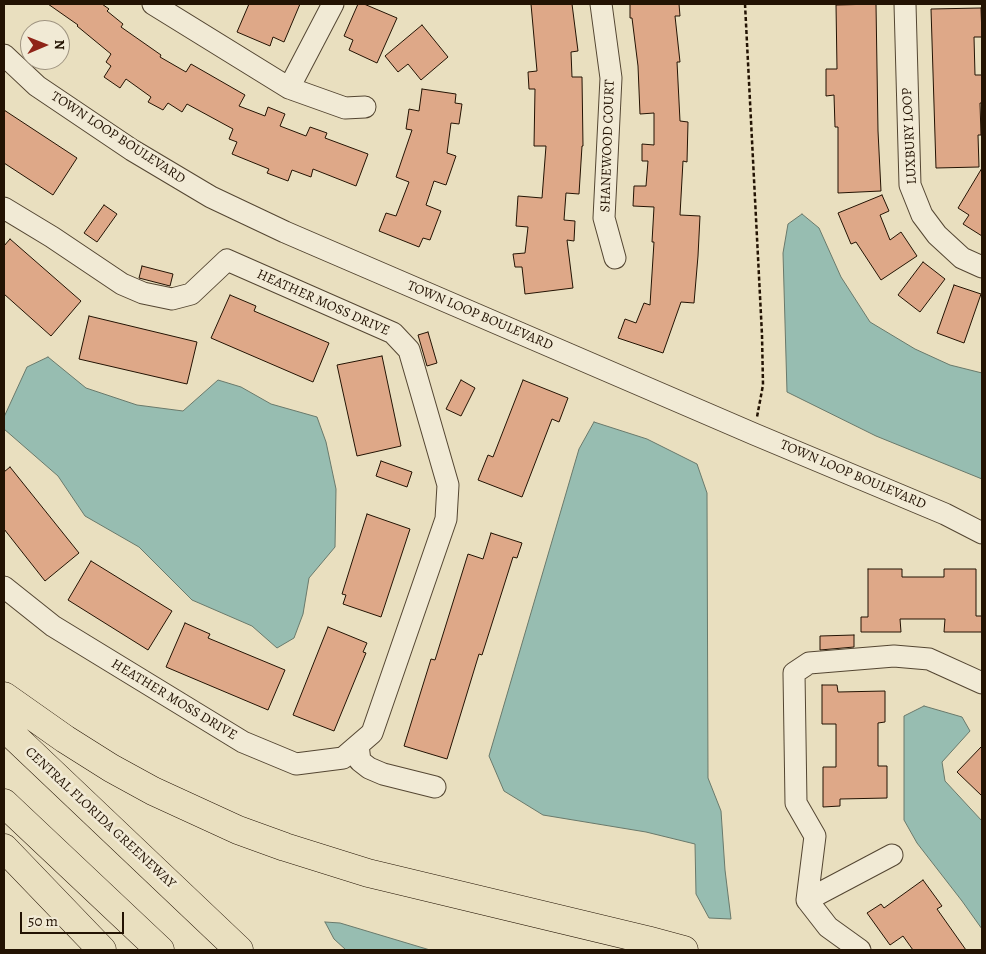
<!DOCTYPE html>
<html>
<head>
<meta charset="utf-8">
<style>
	body { margin:0 }
	#map { position:relative; width:986px; height:954px; overflow:hidden; background:#e9dfbf; font-family:Alegreya,serif }
	canvas { display:block }
	.frame { position:absolute; inset:0; border:5px solid #231303; pointer-events:none }
	.north { position:absolute; left:20px; top:20px; width:50px; height:50px; box-sizing:border-box; background:#f1ead5; border:1px solid #9f9481; border-radius:50%; rotate:89deg; font-size:14px; font-weight:700; line-height:20px; text-align:center; color:#231303 }
	.north::after { content:''; display:block; margin:auto; width:18px; height:22px; background:#8f2418; clip-path:polygon(50% 0,100% 100%,50% 72%,0 100%) }
	.scale { position:absolute; left:20px; top:912px; width:104px; height:22px; box-sizing:border-box; border:2px solid #231303; border-top:0; padding-left:6px; font-size:15px; line-height:18px; white-space:nowrap; color:#231303; -webkit-text-stroke:4px #f1ead5; paint-order:stroke }
</style>
</head>
<body>
<div id="map">
<canvas width="986" height="954"></canvas>
<div class="frame"></div>
<div class="north">N</div>
<div class="scale">50 m</div>
</div>
<script>
const ctx = document.querySelector('canvas').getContext('2d');
ctx.lineJoin = 'round';
function paint(path, color) {
  ctx.fillStyle = color;
  ctx.fill(path, 'evenodd');
}
function toPath(rows) {
  const path = new Path2D();
  for (const r of rows) {
    path.moveTo(r[0], r[1]);
    for (let i = 2; i < r.length; i += 2) path.lineTo(r[i], r[i + 1]);
  }
  return path;
}
function stroke(path, color, width, dash) {
  ctx.strokeStyle = color;
  ctx.lineWidth = width;
  ctx.lineCap = dash ? 'butt' : 'round';
  ctx.setLineDash(dash || []);
  ctx.stroke(path);
}
function label(font, color, halo, rows, align = 'center') {
  ctx.font = font + ' Alegreya,serif';
  ctx.lineWidth = 5;
  ctx.setLineDash([]);
  ctx.textBaseline = 'middle';
  ctx.strokeStyle = halo;
  ctx.fillStyle = color;
  for (const [text, x, y, turn = 0] of rows) {
    ctx.save();
    ctx.translate(x, y);
    ctx.rotate((+turn || 0) * Math.PI / 180);
    ctx.textAlign = isNaN(turn) ? turn : align;
    if (halo) ctx.strokeText(text, 0, 0);
    ctx.fillText(text, 0, 0);
    ctx.restore();
  }
}
const water = toPath([
	[802,214,819,228,841,277,870,322,915,349,950,365,982,373,982,479,876,436,787,392,783,253,788,224,802,214],
	[48,357,86,388,137,405,183,411,218,380,241,387,271,404,317,417,326,442,336,489,335,547,309,578,303,614,294,638,277,648,252,626,192,600,139,547,85,516,58,476,4,429,4,417,27,367,48,357],
	[594,422,647,439,697,464,707,493,708,778,721,811,725,870,731,919,709,918,696,894,695,844,646,832,543,815,504,791,489,756,579,449,594,422],
	[924,706,962,717,970,731,942,762,945,781,982,821,982,929,962,901,917,843,904,820,904,716,924,706],
	[325,922,340,923,430,950,346,950,334,939,325,922]
]);
paint(water, '#97bdb1');
stroke(water, '#69796b', 1);
const building = toPath([
	[48,4,102,4,109,9,107,11,123,24,121,27,161,55,160,57,186,72,191,64,245,95,239,106,265,116,268,107,285,114,280,126,306,136,310,127,327,133,325,138,368,154,356,186,313,169,311,177,292,170,288,181,267,173,269,169,232,154,237,142,229,139,233,129,187,104,182,112,168,103,163,110,148,102,151,97,126,79,120,88,104,77,111,66,106,62,111,54,77,26,78,25,48,4],
	[249,4,300,4,284,42,273,37,270,46,237,32,249,4],
	[358,4,364,4,397,18,377,63,349,50,353,40,344,36,358,4],
	[531,4,572,4,578,51,571,52,572,77,582,77,583,146,582,146,579,194,566,193,564,220,575,221,574,241,567,240,573,288,525,294,522,267,515,267,513,254,525,253,528,227,516,226,518,196,542,198,546,146,534,146,535,89,529,89,528,72,537,71,531,4],
	[630,4,679,4,680,16,675,16,680,62,677,62,680,121,688,122,687,162,683,161,680,215,700,216,698,256,694,303,681,302,663,353,618,338,625,319,636,323,644,303,650,305,654,242,652,242,654,207,633,206,634,186,646,186,648,161,642,161,642,144,654,145,654,113,640,114,638,66,632,18,630,18,630,4],
	[876,4,878,131,881,191,838,193,838,127,835,127,834,95,826,96,826,69,837,69,836,5,876,4],
	[981,8,982,37,974,37,975,75,982,75,982,103,980,103,981,135,978,135,979,167,936,168,931,9,981,8],
	[422,25,448,57,421,80,408,64,398,72,385,56,422,25],
	[422,89,456,94,455,103,462,104,459,124,451,123,447,153,456,156,446,185,434,181,426,205,441,211,430,240,423,238,419,247,379,231,386,213,396,216,409,182,396,177,412,130,406,129,409,109,419,111,422,89],
	[4,110,77,158,53,195,4,163,4,110],
	[982,168,982,236,963,224,969,215,958,208,982,168],
	[882,195,889,211,880,215,890,240,901,232,917,256,881,280,856,242,851,244,838,213,882,195],
	[104,205,117,214,97,242,84,233,104,205],
	[10,239,81,301,51,336,4,294,4,246,10,239],
	[923,262,945,279,920,312,898,295,923,262],
	[142,266,173,274,170,286,139,278,142,266],
	[954,285,981,294,964,343,937,333,954,285],
	[230,295,256,306,254,311,329,343,313,382,211,338,230,295],
	[89,316,197,342,187,384,79,359,89,316],
	[428,332,437,363,427,366,418,335,428,332],
	[382,356,401,446,357,456,337,365,382,356],
	[461,380,475,388,461,416,446,409,461,380],
	[523,380,568,398,559,422,552,419,522,497,478,480,488,455,493,457,523,380],
	[381,461,412,472,407,487,376,476,381,461],
	[10,467,79,553,45,581,4,529,4,472,10,467],
	[367,514,410,529,381,617,343,604,346,595,342,594,367,514],
	[491,533,522,543,517,558,513,557,482,655,479,654,447,759,404,746,431,659,435,660,468,554,483,559,491,533],
	[91,561,172,611,148,650,68,600,91,561],
	[868,569,902,569,902,577,944,577,944,569,976,569,976,616,982,616,982,632,944,632,945,619,900,619,901,632,861,632,861,617,868,617,868,569],
	[185,623,210,634,208,638,285,670,268,710,166,667,185,623],
	[328,627,367,643,363,652,366,653,334,731,293,715,328,627],
	[854,635,854,647,820,650,820,636,854,635],
	[822,685,837,685,838,692,885,691,885,722,878,723,878,766,887,766,887,798,840,799,840,806,823,807,823,767,836,767,836,724,822,724,822,685],
	[982,746,982,796,957,772,982,746],
	[923,880,942,906,937,909,966,950,913,950,903,936,890,945,867,913,881,904,884,908,923,880]
]);
paint(building, '#dea888');
stroke(building, '#231303', 1);
const minor = toPath([
	[153,4,289,88,345,108,365,107],
	[601,4,611,78,604,218,615,258],
	[905,4,910,185,922,215,937,235,962,258,982,267],
	[4,55,37,86,132,150,211,197,285,232,754,434,945,514,982,533],
	[289,88,333,4],
	[4,208,52,237,122,284,143,293,172,299,191,294,227,260,393,333,409,350,448,485,446,519,372,733,343,758,296,764,243,742,53,626,4,587],
	[358,745,360,761,369,768,383,774,435,787],
	[807,900,892,855],
	[860,950,828,927,807,900,815,836,796,803,794,673,809,663,894,656,929,659,982,683]
]);
const highway = toPath([
	[4,696,65,739,111,768,153,791,238,830,285,847,368,873,647,940,684,950],
	[4,727,239,950],
	[4,803,160,950],
	[4,848,102,950]
]);
stroke(minor, '#544632', 23);
stroke(highway, '#231303', 29);
stroke(toPath([
	[745,4,762,335,763,385,757,417]
]), '#231303', 2.5, [4, 2.5]);
stroke(minor, '#f1ead5', 21);
stroke(highway, '#e9dfbf', 28);
label('14px', '#231303', '#f1ead5', [
	["LUXBURY LOOP",910,136,-93],
	["TOWN LOOP BOULEVARD",118,138,33],
	["SHANEWOOD COURT",608,146,-88],
	["HEATHER MOSS DRIVE",323,303,24],
	["TOWN LOOP BOULEVARD",480,316,23],
	["TOWN LOOP BOULEVARD",853,475,23],
	["HEATHER MOSS DRIVE",174,700,31],
	["CENTRAL FLORIDA GREENEWAY",100,818,43]
]);
</script>
</body>
</html>
